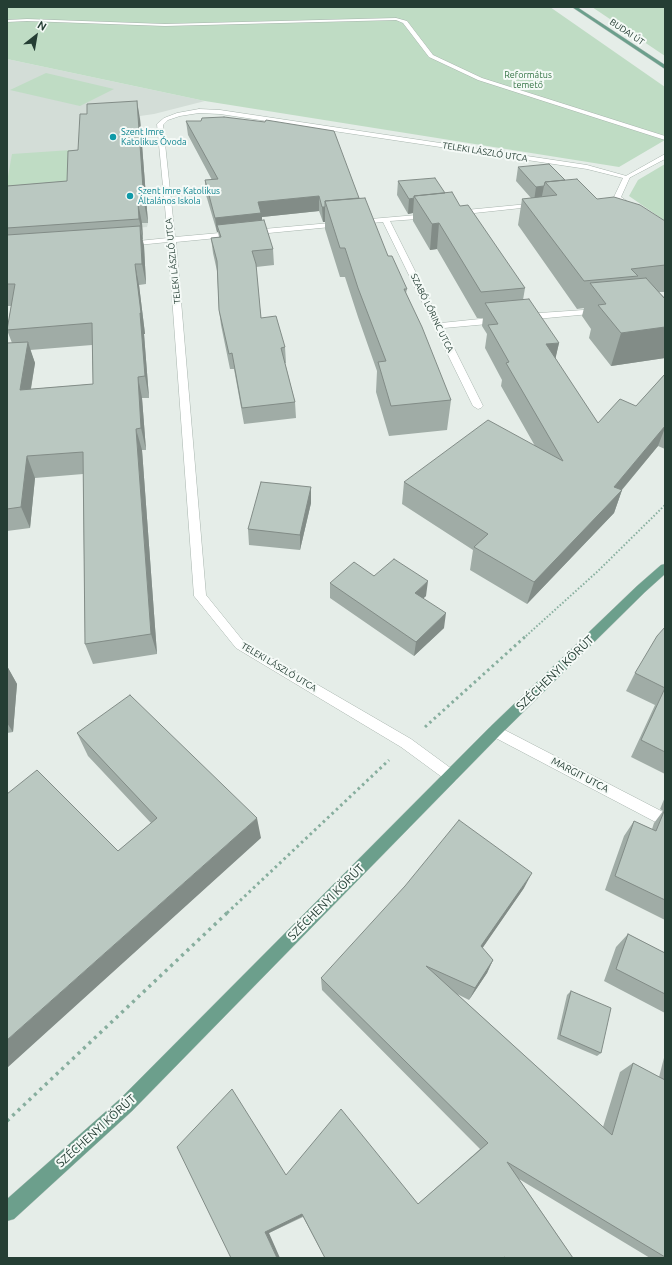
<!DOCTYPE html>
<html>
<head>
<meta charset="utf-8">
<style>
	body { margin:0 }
	#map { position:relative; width:672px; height:1265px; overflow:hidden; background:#e5ede8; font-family:Ubuntu,sans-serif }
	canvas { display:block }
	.frame { position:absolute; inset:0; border:8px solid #253e34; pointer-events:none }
	.north { position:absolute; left:16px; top:16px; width:40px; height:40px; -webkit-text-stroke:3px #f5faf7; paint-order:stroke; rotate:31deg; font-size:11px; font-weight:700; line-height:16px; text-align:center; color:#253e34 }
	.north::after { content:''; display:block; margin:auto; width:14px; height:18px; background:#253e34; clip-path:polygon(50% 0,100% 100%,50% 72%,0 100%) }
</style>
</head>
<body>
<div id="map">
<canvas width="672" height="1265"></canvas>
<div class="frame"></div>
<div class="north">N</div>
</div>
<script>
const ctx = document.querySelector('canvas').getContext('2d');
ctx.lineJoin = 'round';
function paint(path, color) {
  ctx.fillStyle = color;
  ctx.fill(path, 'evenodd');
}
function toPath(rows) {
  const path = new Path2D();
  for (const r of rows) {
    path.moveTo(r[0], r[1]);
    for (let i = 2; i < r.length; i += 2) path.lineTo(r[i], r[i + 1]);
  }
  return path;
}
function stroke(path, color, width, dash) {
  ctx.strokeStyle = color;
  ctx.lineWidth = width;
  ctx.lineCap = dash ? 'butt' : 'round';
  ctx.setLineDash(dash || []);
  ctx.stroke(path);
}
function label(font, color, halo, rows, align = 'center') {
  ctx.font = font + ' Ubuntu,sans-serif';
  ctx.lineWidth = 4;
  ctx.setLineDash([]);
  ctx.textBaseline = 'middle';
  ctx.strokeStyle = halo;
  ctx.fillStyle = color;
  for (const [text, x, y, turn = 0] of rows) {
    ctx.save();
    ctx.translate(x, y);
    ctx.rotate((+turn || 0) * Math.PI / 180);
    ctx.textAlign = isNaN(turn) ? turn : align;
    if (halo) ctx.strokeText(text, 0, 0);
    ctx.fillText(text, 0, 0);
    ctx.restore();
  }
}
paint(toPath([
	[7,59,205,101,154,114,140,116,148,223,147,227,7,239]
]), '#d3ddd7');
paint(toPath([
	[7,7,550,7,665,87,665,140,619,167,205,101,7,59],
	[592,7,665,7,665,56],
	[46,73,114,89,80,106,10,90],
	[71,150,66,200,7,204,7,182,12,154],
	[665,164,665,221,629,196,638,180]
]), '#bfdcc4');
const lane = toPath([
	[396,18,407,21,433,55,482,78,665,136,665,140,478,80,429,57,403,23,396,20,165,26,27,21,7,22,7,20,27,19,165,24,396,18],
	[665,154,665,159,629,178,624,177,665,154]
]);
const street = toPath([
	[199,109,220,110,587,165,630,177,621,197,634,206,635,208,631,210,614,197,623,178,587,169,220,114,199,113,180,116,168,120,163,125,175,237,341,222,345,224,341,226,176,242,206,595,244,642,411,739,456,772,458,776,456,780,451,782,446,780,401,747,236,648,194,596,168,242,128,246,124,244,128,242,168,238,157,124,164,118,177,113,199,109],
	[538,203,540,204,540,206,456,215,452,213,456,211,538,203],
	[428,214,431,214,431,218,390,221,441,323,499,317,503,320,499,323,444,328,483,406,481,408,478,409,473,406,383,222,359,224,355,222,359,220,428,214],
	[598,309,601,309,602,311,601,313,525,320,521,317,525,314,598,309],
	[495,725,665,813,665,827,490,735,488,731,490,727,495,725]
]);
const primary = toPath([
	[572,7,577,7,665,65,665,69,572,7],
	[665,564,665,574,645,592,500,735,132,1111,14,1219,7,1221,7,1199,120,1099,490,727,637,586,661,565,665,564]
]);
stroke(lane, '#a8b5ae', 1);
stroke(street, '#a8b5ae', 1);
stroke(primary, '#c2c9c6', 1);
stroke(toPath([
	[526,636,598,571,665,505]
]), '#87ae9e', 2, [1.5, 2]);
stroke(toPath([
	[425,727,527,635],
	[227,913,389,760]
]), '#87ae9e', 3, [2.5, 3.5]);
stroke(toPath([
	[7,1121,228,912]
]), '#87ae9e', 3.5, [3, 4.5]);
paint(lane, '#fff');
paint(street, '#fff');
paint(primary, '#6c9f8c');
paint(toPath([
	[140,119,148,223,142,223,143,239,142,239,144,246,146,284,139,285,145,334,144,334,149,398,142,398,146,450,142,450,157,654,93,664,85,644,83,474,35,478,30,528,7,531,7,343,12,343,7,330,11,306,7,306,7,186,67,181,78,150],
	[92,345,93,384,31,389,35,363,30,350],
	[186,121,359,198,388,256,407,289,406,293,451,400,447,430,389,436,376,392,377,371,358,317,345,277,340,277,325,229,325,222,323,222,319,211,262,217,262,221,273,249,274,265,256,267,261,318,285,347,286,363,285,363,295,402,296,418,244,424,234,369,230,369,221,325,219,310,217,271,213,253,211,238,219,237,218,232,217,232,206,195,205,180,212,180,188,135],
	[518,167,565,180,597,199,665,221,665,292,659,292,665,298,665,358,611,366,589,338,591,329,582,316,584,308,577,309,518,225,522,199,531,198,516,181],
	[398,181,445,193,460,206,525,288,523,300,559,343,555,359,598,423,636,406,665,374,665,449,658,446,622,490,614,513,527,604,470,570,473,550,402,504,404,482,535,446,501,386,502,380,485,348,487,334,482,326,483,318,477,318,437,249,430,250,413,221,413,213,408,214,397,195],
	[311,487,311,503,300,550,249,545,248,529],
	[374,576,426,596,423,598,444,628,414,656,330,598,330,583],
	[665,627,665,774,631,757,655,705,626,691,635,673],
	[7,666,17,684,13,732,7,733],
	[77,733,261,838,118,851,151,823,88,756],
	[665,797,665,920,605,890,624,836,634,821,652,829,654,823,663,811,660,809],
	[524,888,482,948,493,960,487,973,469,1000,457,994,603,1127,620,1072,633,1063,659,1077,665,1054,665,1258,650,1258,519,1179,573,1258,325,1258,303,1217,269,1233,231,1258,286,1175,418,1204,480,1149,322,990,321,978],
	[628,934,665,953,665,1013,604,981,616,947],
	[571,991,601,1053,597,1056,557,1039,567,995]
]), '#a0aca6');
paint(toPath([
	[137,101,140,119,148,223,144,203],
	[544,186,541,201,534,201,536,187],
	[319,196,319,211,262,217,262,228,217,225,218,232,217,232,215,218,258,202],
	[414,198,413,213,408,214,409,199],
	[138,203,142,223,143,239,139,219],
	[322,207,325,207,325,222,323,222],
	[439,223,437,249,430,250,432,224],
	[140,226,144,246,146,284,142,264],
	[135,264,139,285,145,334,144,334,149,398,145,376,140,313],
	[665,327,665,358,611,366,621,333],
	[28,342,35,363,27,411,20,390],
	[559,343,554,365,546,344],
	[138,377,142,398,146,450,141,428],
	[665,426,665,428,658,446,619,493,622,490,614,513,527,604,534,582],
	[136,429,142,450,157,654,151,634],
	[27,456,35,478,30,528,21,507],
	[311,487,311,503,300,550,300,535],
	[428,581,426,596,413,608,415,593],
	[446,613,444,628,414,656,416,642],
	[7,666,17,684,13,732,7,723],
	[257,818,261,838,7,1068,7,1040],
	[532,873,524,888,475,959,481,946],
	[493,960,487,973,469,1000,475,988],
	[302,1214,303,1216,269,1233,280,1258,277,1258,265,1232]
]), '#828c87');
const building = toPath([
	[137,101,144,203,138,203,139,219,7,228,7,186,67,181,68,151,78,150,80,114,87,114,87,104,137,101],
	[224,117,265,122,266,120,334,131,359,198,325,201,325,207,322,207,319,196,258,202,261,213,215,218,205,180,218,179,186,121,201,121,202,118,224,117],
	[549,164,565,180,545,182,544,186,536,187,518,167,549,164],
	[435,178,445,193,414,196,414,198,409,199,398,181,435,178],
	[577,179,597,199,614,197,640,205,665,221,665,265,631,269,638,276,584,281,522,199,557,195,545,182,577,179],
	[452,192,460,206,468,205,525,288,481,292,439,223,432,224,414,196,452,192],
	[365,198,388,256,392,256,407,289,404,289,422,327,451,400,391,406,378,362,386,361,358,288,345,248,340,248,325,201,365,198],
	[264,220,273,249,252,251,256,264,261,318,276,316,285,347,281,348,295,402,242,408,232,353,229,354,219,310,217,261,211,238,221,237,217,225,264,220],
	[140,226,142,264,135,264,141,313,140,313,145,376,138,377,141,428,136,429,151,634,85,644,83,452,27,456,21,507,7,509,7,343,28,342,20,390,93,384,92,323,7,330,15,284,7,284,7,235,140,226],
	[646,278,665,299,665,327,621,333,598,305,606,304,590,283,646,278],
	[529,299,559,343,546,344,598,423,620,399,636,406,665,374,665,426,614,487,622,490,534,582,474,547,488,534,404,482,488,420,563,461,506,363,509,362,488,325,498,324,485,303,529,299],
	[261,482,311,487,300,535,248,529,261,482],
	[394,559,428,581,415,593,446,613,416,642,330,583,354,562,374,576,394,559],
	[665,627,665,752,641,740,665,688,635,673,657,636,665,627],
	[130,695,257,818,7,1040,7,794,37,770,118,851,157,818,77,733,130,695],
	[665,809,665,900,615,876,634,821,656,831,665,809],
	[459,820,532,873,481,946,493,960,475,988,426,966,612,1135,633,1063,665,1080,665,1257,507,1162,573,1258,505,1258,505,1257,503,1258,325,1258,302,1214,265,1232,277,1258,231,1258,177,1147,232,1089,286,1175,341,1109,418,1204,488,1143,321,978,405,886,459,820],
	[628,934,665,953,665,994,616,969,628,934],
	[571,991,611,1008,601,1053,560,1035,571,991]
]);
paint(building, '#bac8c1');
stroke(building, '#828c87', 1);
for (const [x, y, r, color] of [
	[113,137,4,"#0f9aa8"],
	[130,196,4,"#0f9aa8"]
]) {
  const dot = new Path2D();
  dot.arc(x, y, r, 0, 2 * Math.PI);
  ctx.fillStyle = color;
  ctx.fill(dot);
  stroke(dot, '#f5faf7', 1.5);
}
label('9px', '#253e34', '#f5faf7', [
	["BUDAI ÚT",627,32,34],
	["TELEKI LÁSZLÓ UTCA",485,152,9],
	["TELEKI LÁSZLÓ UTCA",173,261,-96],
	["SZABÓ LŐRINC UTCA",432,313,64],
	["TELEKI LÁSZLÓ UTCA",279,667,31]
]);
label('9px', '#327243', '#f5faf7', [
	["Református",528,75],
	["temető",528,85]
]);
label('9px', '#0d838f', '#f5faf7', [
	["Szent Imre",121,132],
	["Katolikus Óvoda",121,142],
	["Szent Imre Katolikus",138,191],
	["Általános Iskola",138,201]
], 'left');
label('10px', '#253e34', '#f5faf7', [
	["MARGIT UTCA",580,775,28]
]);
label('12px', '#253e34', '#f5faf7', [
	["SZÉCHENYI KÖRÚT",555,673,-44],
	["SZÉCHENYI KÖRÚT",326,902,-45],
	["SZÉCHENYI KÖRÚT",96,1131,-42]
]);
</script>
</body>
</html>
